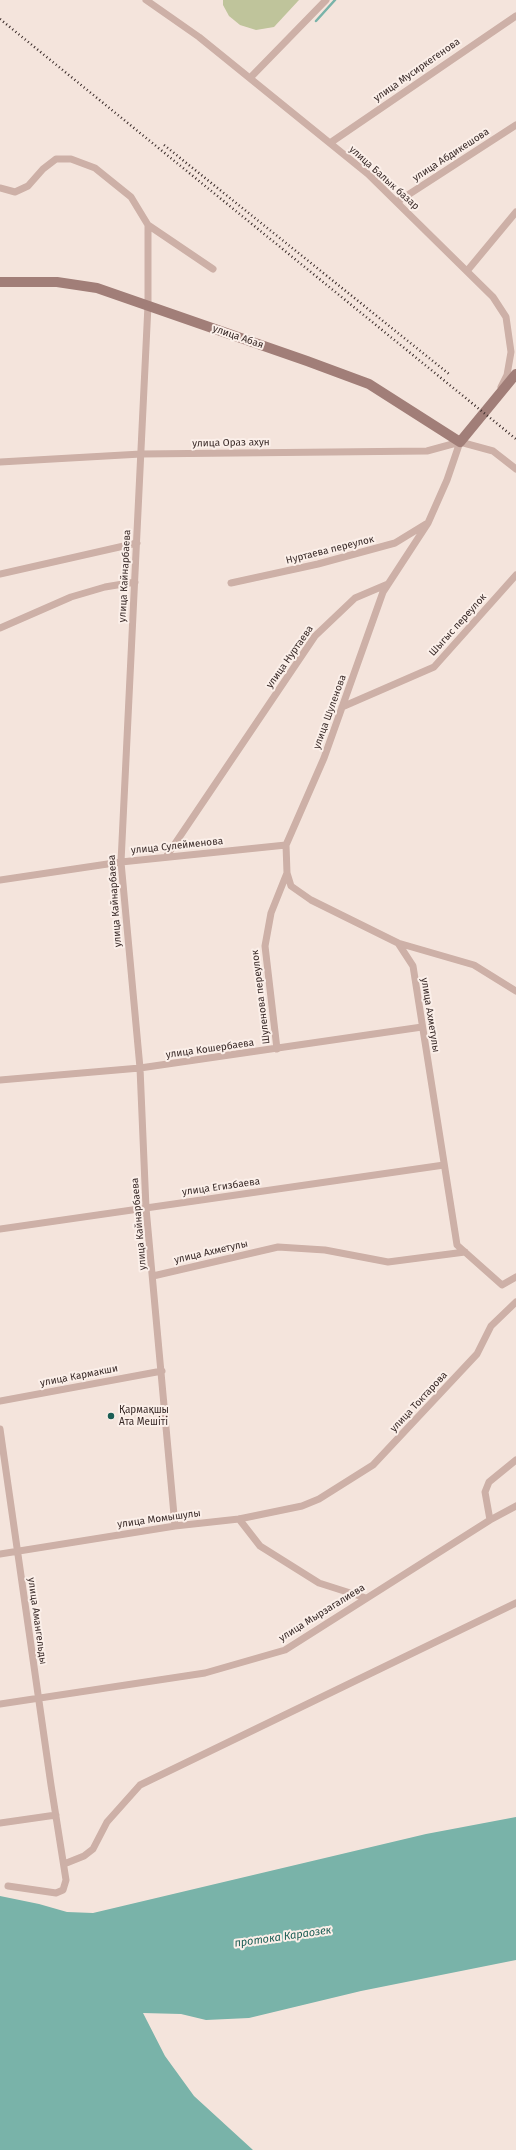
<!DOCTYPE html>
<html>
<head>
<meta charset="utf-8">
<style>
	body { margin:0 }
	canvas { display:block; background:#f4e4dc }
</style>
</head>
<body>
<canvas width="516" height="2150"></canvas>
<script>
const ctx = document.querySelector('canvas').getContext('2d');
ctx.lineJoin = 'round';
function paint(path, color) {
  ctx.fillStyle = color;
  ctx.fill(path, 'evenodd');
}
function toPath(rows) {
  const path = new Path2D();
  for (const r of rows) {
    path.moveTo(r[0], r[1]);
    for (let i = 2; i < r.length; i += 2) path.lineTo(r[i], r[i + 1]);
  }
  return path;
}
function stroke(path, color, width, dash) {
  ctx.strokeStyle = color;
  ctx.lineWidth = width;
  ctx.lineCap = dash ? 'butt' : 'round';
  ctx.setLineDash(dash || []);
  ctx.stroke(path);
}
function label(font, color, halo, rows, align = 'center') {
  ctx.font = font + ' "Fira Sans",sans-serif';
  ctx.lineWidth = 4;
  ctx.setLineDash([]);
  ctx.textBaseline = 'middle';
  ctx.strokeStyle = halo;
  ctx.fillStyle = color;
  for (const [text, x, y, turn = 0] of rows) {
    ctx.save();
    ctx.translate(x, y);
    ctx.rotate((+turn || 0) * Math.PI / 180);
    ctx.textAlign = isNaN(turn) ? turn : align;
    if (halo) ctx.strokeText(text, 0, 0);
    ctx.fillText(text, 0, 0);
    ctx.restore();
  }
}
paint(toPath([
	[223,0,299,0,274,27,256,30,240,25,229,16,223,5]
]), '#bfc49b');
paint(toPath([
	[516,1817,516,1960,361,1991,249,2018,206,2020,181,2014,143,2013,165,2056,194,2096,253,2150,0,2150,0,1896,39,1904,67,1912,93,1913,426,1834]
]), '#79b3a9');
stroke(toPath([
	[316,21,335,0]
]), '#79b3a9', 2.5);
stroke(toPath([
	[146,0,199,37,368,174,493,297,506,317,511,352,507,375,501,387],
	[250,78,326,0],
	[330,143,516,16],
	[0,188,15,192,28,186,43,169,56,159,71,159,95,168,131,197,148,225,213,269],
	[397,202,516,125],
	[148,225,148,305,121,862,140,1068,146,1208,175,1526],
	[467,271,516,212],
	[460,442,447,480,428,523,383,592,324,758,286,845,287,873,291,886,311,900,398,943,413,966,457,1245,502,1285,516,1277],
	[460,442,493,451,516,469],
	[0,462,141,454,427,451,460,442],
	[0,574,137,543],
	[231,583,318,564,395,543,426,524],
	[0,628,71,597,105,587,135,582],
	[342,707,434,667,516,575],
	[166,857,315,636,355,598,388,584],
	[0,880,121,862,286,845],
	[398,943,474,965,516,991],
	[277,1049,265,946,271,913,287,873],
	[0,1080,140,1068,422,1027],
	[0,1229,444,1165],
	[153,1276,278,1247,325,1250,388,1262,465,1252],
	[0,1401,162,1371],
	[0,1429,51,1785,66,1880,63,1890,56,1893,8,1886],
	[239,1519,260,1546,319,1583,366,1598],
	[490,1520,485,1492,489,1482,516,1460],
	[0,1554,175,1526,239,1519,302,1506,319,1499,373,1465,477,1354,491,1326,516,1302],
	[0,1704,205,1673,285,1650,490,1520,516,1506],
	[0,1823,56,1815],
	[64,1864,84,1856,93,1849,107,1822,140,1785,516,1603]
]), '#cdb0a7', 7);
stroke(toPath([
	[0,282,57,282,97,288,307,361,369,384,460,442,516,374]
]), '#a17e78', 10);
stroke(toPath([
	[0,19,516,439],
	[164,145,449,374]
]), '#392a28', 2.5, [1, 3]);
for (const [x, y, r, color] of [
	[111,1416,4,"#1b5d54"]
]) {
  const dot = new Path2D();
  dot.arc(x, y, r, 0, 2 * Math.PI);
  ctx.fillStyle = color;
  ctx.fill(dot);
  stroke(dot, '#fbefe9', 1.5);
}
label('10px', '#392a28', '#fbefe9', [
	["улица Мусиркегенова",417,70,-35],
	["улица Абдикешова",451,155,-33],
	["улица Балык базар",384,178,42],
	["улица Абая",238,337,19],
	["улица Ораз ахун",231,443,-1],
	["Нуртаева переулок",330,550,-14],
	["улица Кайнарбаева",125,576,-87],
	["Шыгыс переулок",458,625,-48],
	["улица Нуртаева",290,657,-55],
	["улица Шуленова",330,712,-70],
	["улица Сулейменова",177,846,-6],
	["улица Кайнарбаева",115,901,-94],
	["Шуленова переулок",261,997,-97],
	["улица Ахметулы",430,1015,81],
	["улица Кошербаева",210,1049,-8],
	["улица Егизбаева",221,1187,-8],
	["улица Кайнарбаева",139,1224,-95],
	["улица Ахметулы",211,1252,-13],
	["улица Кармакши",79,1376,-11],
	["улица Токтарова",419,1402,-47],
	["улица Момышулы",159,1519,-8],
	["улица Мырзагалиева",322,1613,-32],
	["улица Амангельды",37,1621,82]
]);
label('10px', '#392a28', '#fbefe9', [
	["Қармақшы",119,1410],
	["Ата Мешіті",119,1422]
], 'left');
label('italic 11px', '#1b5d54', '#fbefe9', [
	["протока Караозек",283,1937,-8]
]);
</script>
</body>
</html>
